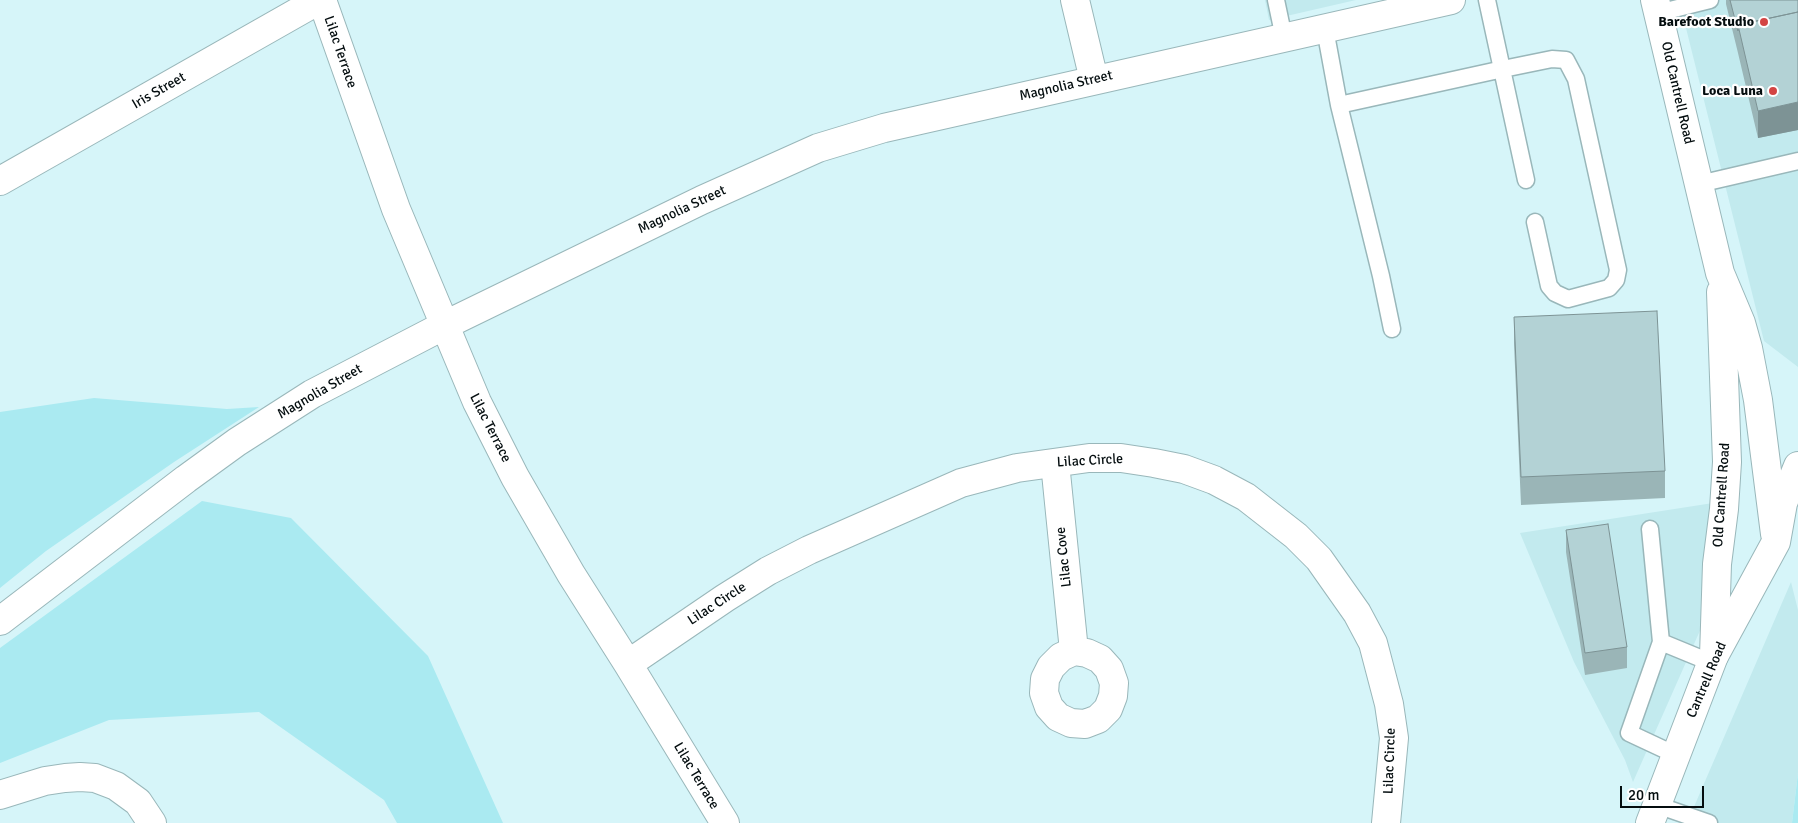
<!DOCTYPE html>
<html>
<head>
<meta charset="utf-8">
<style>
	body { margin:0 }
	#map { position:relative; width:1798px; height:823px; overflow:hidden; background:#d6f5f9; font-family:Signika,sans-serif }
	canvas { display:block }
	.scale { position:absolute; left:1620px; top:786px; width:84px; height:22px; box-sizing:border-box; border:2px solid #040d0f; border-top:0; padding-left:6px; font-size:15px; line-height:18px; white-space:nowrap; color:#040d0f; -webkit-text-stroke:4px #fff; paint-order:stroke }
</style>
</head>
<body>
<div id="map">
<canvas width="1798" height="823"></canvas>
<div class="scale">20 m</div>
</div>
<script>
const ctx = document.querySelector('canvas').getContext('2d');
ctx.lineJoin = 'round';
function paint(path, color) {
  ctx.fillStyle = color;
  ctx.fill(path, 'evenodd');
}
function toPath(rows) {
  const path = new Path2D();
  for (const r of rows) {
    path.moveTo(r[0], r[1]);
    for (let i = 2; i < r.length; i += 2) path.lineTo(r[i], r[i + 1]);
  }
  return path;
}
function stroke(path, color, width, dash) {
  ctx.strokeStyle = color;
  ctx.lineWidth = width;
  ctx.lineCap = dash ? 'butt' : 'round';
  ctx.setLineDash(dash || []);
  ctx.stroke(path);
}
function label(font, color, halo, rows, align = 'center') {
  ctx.font = font + ' Signika,sans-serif';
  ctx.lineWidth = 4.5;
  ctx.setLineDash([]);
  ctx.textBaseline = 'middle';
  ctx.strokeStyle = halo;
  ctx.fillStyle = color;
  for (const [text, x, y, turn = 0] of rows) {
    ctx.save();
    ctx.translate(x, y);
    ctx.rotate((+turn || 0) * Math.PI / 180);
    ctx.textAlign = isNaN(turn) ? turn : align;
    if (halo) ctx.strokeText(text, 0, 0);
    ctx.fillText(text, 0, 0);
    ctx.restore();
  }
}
paint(toPath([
	[1265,0,1356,0,1269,20],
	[1679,0,1798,0,1798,367,1764,341],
	[1713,503,1706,617,1633,782,1625,760,1574,662,1520,533],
	[1791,582,1798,610,1798,773,1792,823,1687,823]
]), '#c2eaee');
paint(toPath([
	[94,398,227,409,259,407,174,462,46,551,0,588,0,412],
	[202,501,291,518,428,656,503,823,397,823,384,800,259,712,109,720,0,763,0,648],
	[1798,773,1798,823,1792,823]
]), '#aaeaf1');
const service = toPath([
	[1276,0,1284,38],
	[1487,0,1526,180],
	[1658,13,1710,0],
	[1325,29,1339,105],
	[1699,184,1798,161],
	[1392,329,1381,276,1339,105,1503,69,1552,59,1566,60,1576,79,1618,270,1616,280,1609,288,1568,299,1555,293,1549,286,1535,222],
	[1650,529,1661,642,1629,733,1676,755],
	[1661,642,1712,663],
	[1657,805,1709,823]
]);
const minor = toPath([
	[322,0,396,209,477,402,515,477,571,574,628,664,725,823],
	[1075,0,1094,80],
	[0,181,319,0],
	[1055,463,1074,651],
	[0,621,186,479,237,442,312,394,443,326,702,200,818,148,884,128,1451,0],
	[1074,651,1087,653,1100,659,1109,669,1114,683,1113,696,1108,709,1098,719,1085,724,1071,723,1058,717,1049,707,1044,693,1045,679,1051,667,1061,657,1074,651],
	[628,664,725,598,768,571,809,550,961,483,1017,468,1089,458,1121,458,1154,463,1184,469,1214,480,1246,497,1296,536,1319,559,1357,613,1373,643,1389,704,1394,738,1386,823],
	[0,795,45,781,65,778,80,777,95,778,116,786,138,802,152,823]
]);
const tertiary = toPath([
	[1655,0,1720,273,1741,323,1748,348,1758,400,1775,534],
	[1714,656,1717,564,1724,509,1727,462,1721,292]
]);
const primary = toPath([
	[1650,823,1714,656,1776,542,1783,503,1798,466]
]);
stroke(service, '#99b7ba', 19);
stroke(minor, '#99b7ba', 30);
stroke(tertiary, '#99b7ba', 30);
stroke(primary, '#99b7ba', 30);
stroke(service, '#fff', 16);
stroke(minor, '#fff', 28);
stroke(tertiary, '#fff', 28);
stroke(primary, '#fff', 28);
paint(toPath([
	[1726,0,1798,0,1798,130,1758,138,1738,53,1726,4],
	[1514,317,1665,471,1665,498,1521,505,1514,344],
	[1566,530,1627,647,1627,668,1585,675,1566,552]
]), '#9ab5b7');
paint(toPath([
	[1798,102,1798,130,1758,138,1758,111]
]), '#7d9395');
const building = toPath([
	[1730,0,1798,0,1798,12,1738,25,1738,31,1730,0],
	[1798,12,1798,102,1758,111,1738,25,1798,12],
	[1657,311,1665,471,1521,477,1514,317,1657,311],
	[1608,524,1627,647,1585,653,1566,530,1608,524]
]);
paint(building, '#b3d2d5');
stroke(building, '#7d9395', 1);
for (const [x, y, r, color] of [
	[1764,22,5,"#d34443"],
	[1773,91,5,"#d34443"]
]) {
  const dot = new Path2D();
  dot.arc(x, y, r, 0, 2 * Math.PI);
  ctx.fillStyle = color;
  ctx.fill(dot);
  stroke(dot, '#fff', 2);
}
label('bold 14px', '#040d0f', '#fff', [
	["Barefoot Studio",1754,22],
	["Loca Luna",1763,91]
], 'right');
label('14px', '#040d0f', '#fff', [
	["Lilac Terrace",340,52,71],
	["Magnolia Street",1066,86,-13],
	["Iris Street",159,91,-30],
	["Old Cantrell Road",1677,93,77],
	["Magnolia Street",682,210,-25],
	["Magnolia Street",320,392,-30],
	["Lilac Terrace",490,428,63],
	["Lilac Circle",1090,461,-3],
	["Old Cantrell Road",1722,495,-86],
	["Lilac Cove",1064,557,-96],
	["Lilac Circle",717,604,-33],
	["Cantrell Road",1707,680,-67],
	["Lilac Circle",1390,761,-88],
	["Lilac Terrace",696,776,59]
]);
</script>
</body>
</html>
